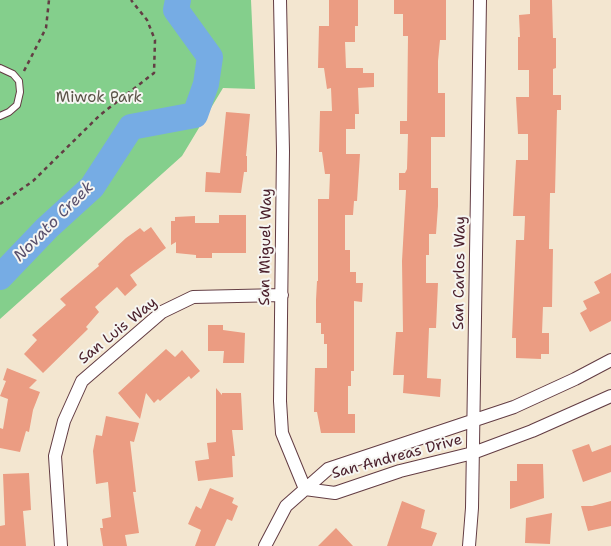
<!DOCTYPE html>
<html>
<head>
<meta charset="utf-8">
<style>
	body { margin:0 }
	canvas { display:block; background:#f3e6d0 }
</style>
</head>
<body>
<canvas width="611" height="546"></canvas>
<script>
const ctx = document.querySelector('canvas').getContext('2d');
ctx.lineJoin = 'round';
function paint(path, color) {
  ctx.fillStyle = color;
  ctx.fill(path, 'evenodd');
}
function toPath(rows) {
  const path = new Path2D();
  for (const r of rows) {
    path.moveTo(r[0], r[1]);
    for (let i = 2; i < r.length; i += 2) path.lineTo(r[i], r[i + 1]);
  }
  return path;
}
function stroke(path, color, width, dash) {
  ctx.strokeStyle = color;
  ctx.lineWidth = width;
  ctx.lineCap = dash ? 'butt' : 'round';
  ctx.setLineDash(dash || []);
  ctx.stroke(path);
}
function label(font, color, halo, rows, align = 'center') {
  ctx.font = font + ' "Shantell Sans",sans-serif';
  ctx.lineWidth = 4;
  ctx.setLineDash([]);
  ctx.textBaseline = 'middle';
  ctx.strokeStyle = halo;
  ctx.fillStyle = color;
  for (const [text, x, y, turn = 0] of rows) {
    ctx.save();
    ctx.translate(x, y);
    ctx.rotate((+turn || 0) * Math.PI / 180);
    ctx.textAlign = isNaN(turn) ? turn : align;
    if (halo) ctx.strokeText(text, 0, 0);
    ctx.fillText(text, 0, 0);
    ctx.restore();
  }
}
paint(toPath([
	[0,0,251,0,255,89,223,88,182,156,0,319]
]), '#84cf8c');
stroke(toPath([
	[0,277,47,228,92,187,131,127,195,115,206,84,210,57,176,10,178,0]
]), '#76ace4', 26);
paint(toPath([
	[329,0,358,0,358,26,355,26,355,42,345,42,346,68,363,68,363,73,374,73,374,87,358,88,359,114,355,114,355,129,346,129,346,154,360,154,357,201,354,201,353,215,345,215,345,250,350,250,350,272,356,272,356,283,363,283,362,302,354,301,354,371,351,371,351,386,348,386,348,414,355,414,355,433,321,433,317,412,314,412,315,368,327,368,327,344,324,344,324,334,321,334,321,323,316,323,316,300,317,281,318,281,318,199,329,199,330,174,325,174,322,152,319,152,320,111,332,111,331,88,327,89,324,68,318,68,319,26,329,26],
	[394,0,446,0,446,40,440,40,438,61,438,93,445,93,445,137,431,137,431,188,438,188,438,206,436,234,429,234,429,255,426,255,426,283,438,283,436,328,429,328,427,378,441,379,440,397,403,393,404,375,393,375,396,332,403,332,402,261,406,190,399,190,399,173,405,173,407,169,408,134,400,134,400,121,407,121,408,36,403,36,403,14,394,14],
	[530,0,552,0,553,38,556,38,556,68,553,69,553,95,561,95,561,110,557,110,555,193,550,193,549,249,553,249,552,307,543,307,542,333,549,333,549,354,541,354,541,359,516,358,516,338,512,338,516,240,524,240,525,216,513,216,516,160,528,160,528,134,518,134,516,97,529,97,529,70,518,70,518,37,520,37,519,15,530,14],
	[226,112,250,114,246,156,247,156,247,172,244,172,241,193,205,192,206,172,220,173],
	[219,215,246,215,246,253,212,253,212,258,196,258,196,255,176,253,176,242,171,245,171,221,175,221,175,217,195,216,195,223,219,223],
	[151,227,166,248,130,275,137,285,125,296,117,287,95,307,99,312,86,327,88,329,43,373,24,354,37,340,32,335,66,305,60,299,99,266,98,264,126,238,140,228,144,232],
	[611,273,611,321,590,332,580,313,587,309,583,301,600,293,594,282],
	[208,325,223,325,223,330,245,333,244,363,223,363,224,351,208,351],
	[166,349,175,357,182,350,200,371,191,379,189,376,160,401,158,399,154,403,146,393,140,419,118,393],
	[7,368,37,380,29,388,40,392,33,410,29,432,26,431,20,452,0,448,0,428,3,429,8,399,0,396,6,381,3,380],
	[216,388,222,395,222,393,241,393,243,430,232,430,235,456,232,456,233,477,198,481,195,461,209,459,207,443,216,442],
	[106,416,139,423,134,442,130,441,136,492,133,492,139,533,125,535,127,546,103,546,100,528,103,528,102,519,111,517,108,482,96,484,93,451,96,435,102,436],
	[589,444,592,452,611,445,611,472,583,482,572,450],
	[517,464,543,464,544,498,510,509,510,481,517,481],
	[29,473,31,510,23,511,26,546,0,546,0,526,5,525,3,474],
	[210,488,234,498,232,503,238,506,232,521,227,519,215,546,195,546,201,530,188,524,196,506,201,509],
	[402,501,425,510,421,528,437,533,432,546,387,546],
	[611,501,611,526,588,531,581,506,592,506],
	[552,513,550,544,525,543,526,518],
	[336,528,353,546,318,546]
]), '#eb9c82');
const lane = toPath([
	[0,68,13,74,19,81,20,92,17,105,9,112,0,116]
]);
const street = toPath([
	[280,0,283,151,280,401,282,433,305,489],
	[305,489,335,493,400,471,473,453,532,431,611,396],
	[61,546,55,456,64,421,82,381,162,312,193,297,282,295],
	[265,546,286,506,328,469,514,407,575,379,611,360],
	[469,546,472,508,480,0]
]);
stroke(lane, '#633d44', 8);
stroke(street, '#633d44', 14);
stroke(toPath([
	[24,71,46,28,49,0],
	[0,204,33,181,100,115,154,73,155,40,147,20,131,0]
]), '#633d44', 2.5, [4, 4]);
stroke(lane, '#fff', 6);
stroke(street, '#fff', 12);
label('15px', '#5b5448', '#f6f6f2', [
	["Miwok Park",99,98]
]);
label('15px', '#4a1f2b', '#f6f6f2', [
	["San Miguel Way",266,247,-89],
	["San Carlos Way",460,273,-89],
	["San Luis Way",118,331,-39],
	["San Andreas Drive",397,457,-15]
]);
label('italic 16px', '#59506c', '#f6f6f2', [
	["Novato Creek",54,222,-45]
]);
</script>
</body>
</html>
